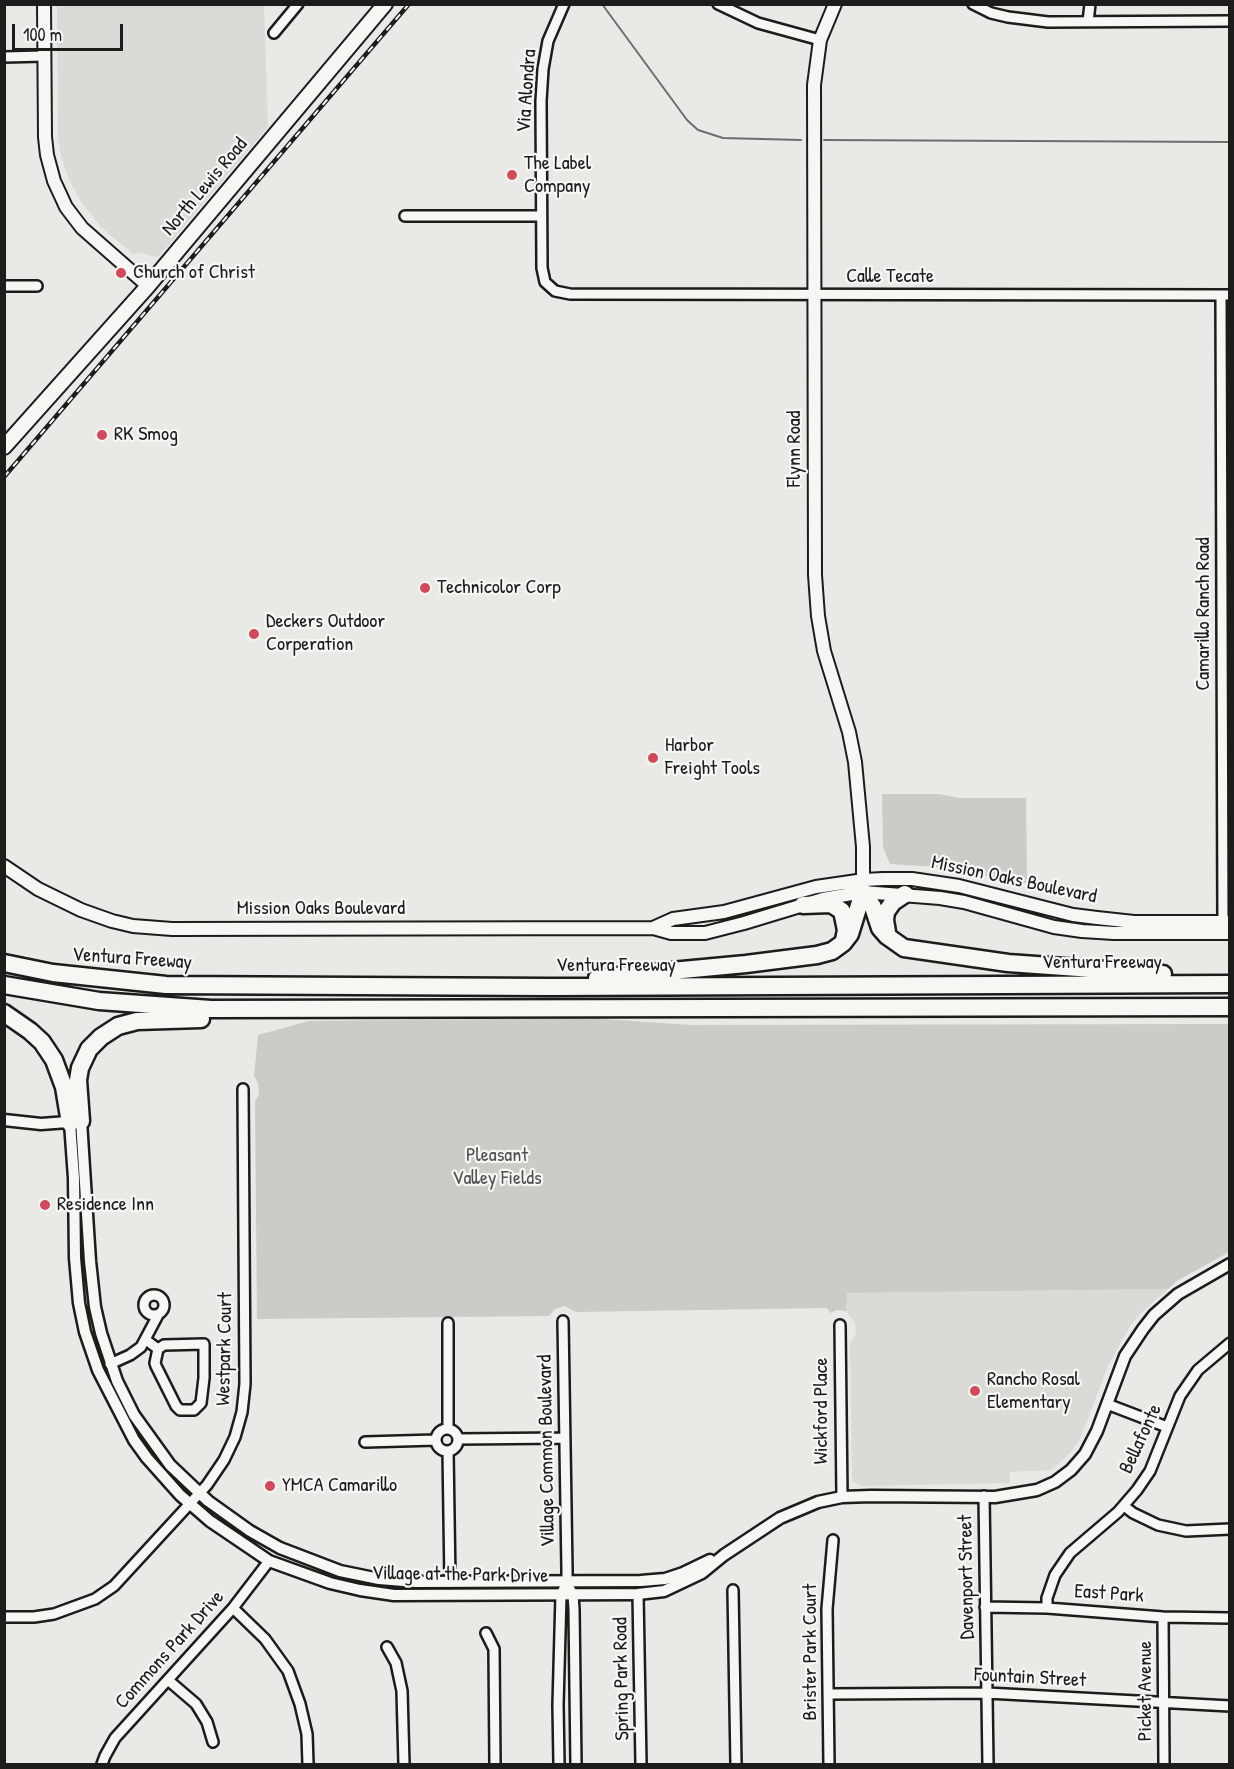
<!DOCTYPE html>
<html>
<head>
<meta charset="utf-8">
<style>
	body { margin:0 }
	#map { position:relative; width:1234px; height:1769px; overflow:hidden; background:#e9e9e5; font-family:"Patrick Hand",sans-serif }
	canvas { display:block }
	.frame { position:absolute; inset:0; border:6px solid #1c1c1c; pointer-events:none }
	.scale { position:absolute; left:12px; top:24px; width:111px; height:27px; box-sizing:border-box; border:3px solid #1c1c1c; border-top:0; padding-left:8px; font-size:18px; line-height:21px; white-space:nowrap; color:#1c1c1c; -webkit-text-stroke:4px #f6f6f2; paint-order:stroke }
</style>
</head>
<body>
<div id="map">
<canvas width="1234" height="1769"></canvas>
<div class="frame"></div>
<div class="scale">100 m</div>
</div>
<script>
const ctx = document.querySelector('canvas').getContext('2d');
ctx.lineJoin = 'round';
function paint(path, color) {
  ctx.fillStyle = color;
  ctx.fill(path, 'evenodd');
}
function toPath(rows) {
  const path = new Path2D();
  for (const r of rows) {
    if (r.length === 3) {
      path.moveTo(r[0] + r[2], r[1]);
      path.arc(r[0], r[1], r[2], 0, 2 * Math.PI);
      continue;
    }
    path.moveTo(r[0], r[1]);
    for (let i = 2; i < r.length; i += 2) path.lineTo(r[i], r[i + 1]);
  }
  return path;
}
function stroke(path, color, width, dash) {
  ctx.strokeStyle = color;
  ctx.lineWidth = width;
  ctx.lineCap = dash ? 'butt' : 'round';
  ctx.setLineDash(dash || []);
  ctx.stroke(path);
}
function label(font, color, halo, rows, align = 'center') {
  ctx.font = font + ' "Patrick Hand",sans-serif';
  ctx.lineWidth = 4.5;
  ctx.setLineDash([]);
  ctx.textBaseline = 'middle';
  ctx.strokeStyle = halo;
  ctx.fillStyle = color;
  for (const [text, x, y, turn = 0] of rows) {
    ctx.save();
    ctx.translate(x, y);
    ctx.rotate((+turn || 0) * Math.PI / 180);
    ctx.textAlign = isNaN(turn) ? turn : align;
    if (halo) ctx.strokeText(text, 0, 0);
    ctx.fillText(text, 0, 0);
    ctx.restore();
  }
}
paint(toPath([
	[57,5,264,5,268,127,159,256,155,257,142,253,133,254,102,228,81,202,69,179,61,157,58,139],
	[1168,1289,1142,1312,1130,1326,1108,1366,1080,1439,1071,1452,1051,1470,1010,1472,1010,1483,860,1486,852,1481,850,1344,856,1333,855,1323,846,1311,846,1293]
]), '#dadad6');
paint(toPath([
	[882,794,939,794,959,798,1026,798,1027,883,1014,886,979,873,938,867,890,864,883,847],
	[590,1018,690,1025,1229,1024,1229,1252,1177,1281,1168,1289,847,1293,846,1311,837,1310,830,1313,827,1308,576,1312,564,1306,555,1309,549,1316,257,1319,255,1102,259,1094,258,1083,254,1076,258,1035,309,1021]
]), '#cbcbc7');
stroke(toPath([
	[602,4,687,120,698,130,723,138,801,140],
	[824,140,1230,142]
]), '#6d6d6c', 2);
const minor = toPath([
	[564,4,548,41,543,69,541,101,542,268,545,282,555,291,570,294,1230,295],
	[718,4,758,23,820,40],
	[973,4,991,13,1008,17,1048,22,1230,21],
	[1088,22,1090,4],
	[274,33,298,4],
	[4,57,44,56],
	[405,216,541,216],
	[4,286,37,286],
	[1221,295,1223,928],
	[154,1305,10],
	[448,1323,448,1429],
	[840,1325,842,1497],
	[146,1340,158,1349,164,1345,204,1344,204,1378,201,1403,194,1410,180,1410,176,1406,156,1366,155,1363,158,1349],
	[110,1364,130,1355,141,1347,158,1315],
	[1107,1404,1167,1427],
	[447,1440,11],
	[458,1439,564,1438],
	[365,1442,436,1440],
	[448,1451,450,1582],
	[984,1496,988,1764],
	[1124,1506,1133,1513,1158,1525,1186,1531,1230,1529],
	[570,1589,573,1595,574,1609,576,1764],
	[733,1590,736,1764],
	[638,1594,641,1764],
	[985,1607,1047,1608,1163,1617,1230,1618],
	[233,1608,265,1639,288,1671,300,1704,307,1734,308,1764],
	[1047,1608,1047,1598,1055,1575,1070,1553,1118,1512,1137,1490,1150,1471,1180,1396,1198,1370,1230,1343],
	[4,1617,34,1617,54,1614,95,1599,114,1586,207,1485,224,1460,235,1437,242,1412,245,1384,243,1089],
	[1163,1617,1164,1764],
	[486,1633,494,1649,495,1764],
	[387,1647,396,1663,402,1691,404,1764],
	[168,1680,196,1704,207,1722,213,1742],
	[828,1694,987,1693,1230,1706],
	[102,1764,105,1756,115,1738,233,1608,269,1561],
	[559,1764,558,1705,561,1595,567,1581,567,1570,563,1321],
	[829,1764,827,1609,833,1540]
]);
const tertiary = toPath([
	[4,1120,41,1124,81,1121,90,1261,95,1307,101,1333,117,1381,134,1415,170,1465,208,1501,250,1531,280,1548,340,1571,379,1579,416,1582,641,1581,665,1579,683,1573,710,1560],
	[70,1123,74,1178,75,1258,79,1303,85,1332,98,1370,134,1440,147,1458,180,1495,210,1521,269,1561,330,1583,360,1590,394,1595,638,1594,664,1591,702,1573,724,1555,780,1518,818,1502,842,1497,871,1496,995,1497,1037,1490,1055,1482,1071,1470,1085,1454,1097,1431,1125,1356,1143,1329,1154,1315,1178,1294,1230,1264]
]);
const secondary = toPath([
	[44,4,45,137,47,155,54,181,66,207,82,228,148,286],
	[835,4,820,40,814,85,815,575,818,616,824,651,849,732,855,762,863,847,863,892],
	[4,866,38,889,81,910,112,921,133,926,172,929,653,928,671,933,705,933,744,923,823,899,863,892,940,898,964,902,1054,927,1082,931,1114,933,1230,933],
	[653,928,673,919,724,912,816,887,864,880,883,879,912,879,959,886,1073,915,1097,918,1134,922,1230,922]
]);
const primary = toPath([
	[4,447,148,286,385,4]
]);
const motorway = toPath([
	[863,892,873,907,880,928,887,936,904,948,1008,963,1163,974],
	[803,905,831,904,842,911,846,930,844,940],
	[887,932,885,920,886,912,893,902,905,894],
	[4,963,53,973,166,985,549,987,1230,984],
	[597,978,746,964,817,955,832,951,843,943,850,934,863,892],
	[4,985,99,1001,211,1009,1230,1007],
	[4,1013,30,1031,42,1042,54,1060,64,1087,70,1123],
	[81,1121,78,1080,80,1068,89,1049,101,1037,118,1026,137,1021,201,1019]
]);
stroke(minor, '#1c1c1c', 14);
stroke(tertiary, '#1c1c1c', 15);
stroke(secondary, '#1c1c1c', 16);
stroke(primary, '#1c1c1c', 18);
stroke(motorway, '#1c1c1c', 21);
stroke(minor, '#f6f6f2', 9);
stroke(tertiary, '#f6f6f2', 10);
stroke(secondary, '#f6f6f2', 12);
stroke(primary, '#f6f6f2', 14);
stroke(motorway, '#f6f6f2', 16);
const rail = toPath([
	[4,477,409,4]
]);
stroke(rail, '#1c1c1c', 4.5);
stroke(rail, '#f6f6f2', 2, [7]);
for (const [x, y, r, color] of [
	[512,175,6,"#d1495b"],
	[121,273,6,"#d1495b"],
	[102,435,6,"#d1495b"],
	[425,588,6,"#d1495b"],
	[254,634,6,"#d1495b"],
	[653,758,6,"#d1495b"],
	[45,1205,6,"#d1495b"],
	[975,1391,6,"#d1495b"],
	[270,1486,6,"#d1495b"]
]) {
  const dot = new Path2D();
  dot.arc(x, y, r, 0, 2 * Math.PI);
  ctx.fillStyle = color;
  ctx.fill(dot);
  stroke(dot, '#f6f6f2', 2);
}
label('20px', '#1c1c1c', '#f6f6f2', [
	["Via Alondra",527,91,-86],
	["North Lewis Road",205,187,-50],
	["Calle Tecate",890,277],
	["Flynn Road",795,449,-90],
	["Camarillo Ranch Road",1204,614,-90],
	["Mission Oaks Boulevard",1014,880,12],
	["Mission Oaks Boulevard",321,909],
	["Ventura Freeway",132,959,4],
	["Ventura Freeway",1102,963],
	["Ventura Freeway",616,966],
	["Westpark Court",225,1349,-89],
	["Wickford Place",822,1411,-90],
	["Bellafonte",1141,1439,-65],
	["Village Common Boulevard",547,1451,-91],
	["Village at the Park Drive",460,1575,1],
	["Davenport Street",967,1577,-91],
	["East Park",1109,1594,4],
	["Commons Park Drive",170,1650,-48],
	["Brister Park Court",811,1652,-90],
	["Fountain Street",1030,1678,3],
	["Spring Park Road",622,1679,-91],
	["Picket Avenue",1146,1691,-90]
]);
label('20px', '#1c1c1c', '#f6f6f2', [
	["The Label",524,164],
	["Company",524,187],
	["Church of Christ",133,273],
	["RK Smog",114,435],
	["Technicolor Corp",437,588],
	["Deckers Outdoor",266,622],
	["Corperation",266,645],
	["Harbor",665,746],
	["Freight Tools",665,769],
	["Residence Inn",57,1205],
	["Rancho Rosal",987,1380],
	["Elementary",987,1403],
	["YMCA Camarillo",282,1486]
], 'left');
label('20px', '#51514f', '#f6f6f2', [
	["Pleasant",497,1156],
	["Valley Fields",497,1179]
]);
</script>
</body>
</html>
